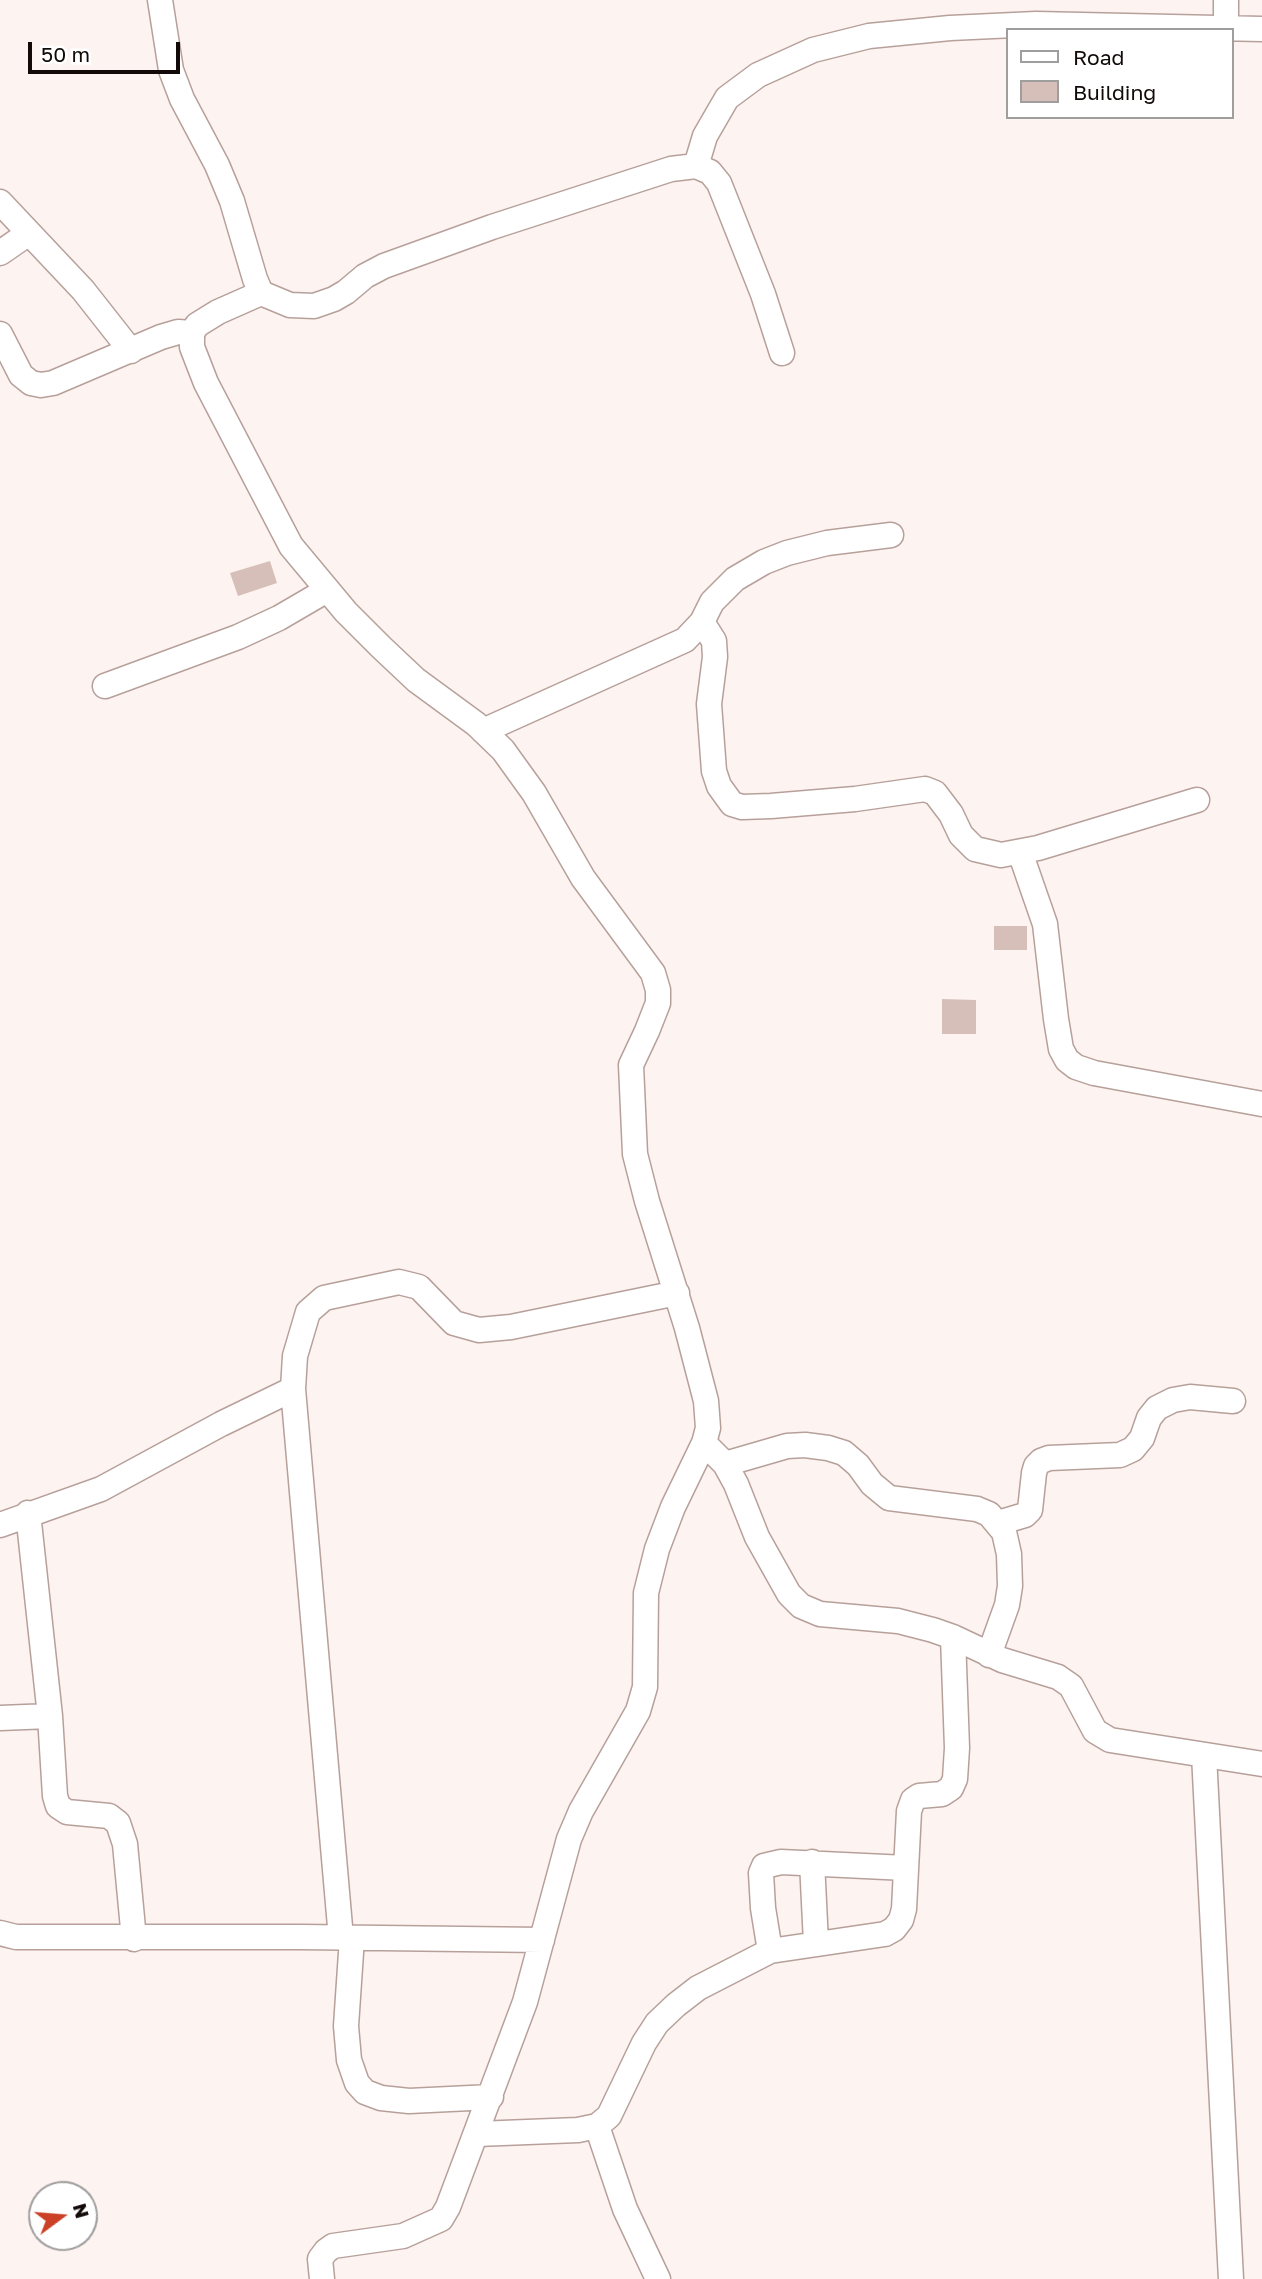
<!DOCTYPE html>
<html>
<head>
<meta charset="utf-8">
<style>
	body { margin:0 }
	#map { position:relative; width:1262px; height:2279px; overflow:hidden; background:#fdf3f1; font-family:"Golos Text",sans-serif }
	canvas { display:block }
	.legend { position:absolute; left:1006px; top:28px; width:228px; height:91px; box-sizing:border-box; background:#fff; border:2px solid #a09d9d; margin:0; padding:9px 12px; list-style:none; font-size:21px; color:#120a09 }
	.legend li { display:flex; align-items:center; gap:14px; height:35px }
	.legend b { width:35px; border:2px solid #a09d9d }
	.north { position:absolute; left:28px; top:2181px; width:70px; height:70px; box-sizing:border-box; background:#fff; border:2px solid #a09d9d; border-radius:50%; rotate:74deg; font-size:19px; font-weight:700; line-height:28px; text-align:center; color:#120a09 }
	.north::after { content:''; display:block; margin:auto; width:24px; height:32px; background:#cb4026; clip-path:polygon(50% 0,100% 100%,50% 72%,0 100%) }
	.scale { position:absolute; left:28px; top:42px; width:152px; height:32px; box-sizing:border-box; border:4px solid #120a09; border-top:0; padding-left:9px; font-size:21px; line-height:24px; white-space:nowrap; color:#120a09; -webkit-text-stroke:5px #fff; paint-order:stroke }
</style>
</head>
<body>
<div id="map">
<canvas width="1262" height="2279"></canvas>
<ul class="legend">
<li><b style="height:9px;background:#fff"></b>Road</li>
<li><b style="height:19px;background:#d7bfb9"></b>Building</li>
</ul>
<div class="north">N</div>
<div class="scale">50 m</div>
</div>
<script>
const ctx = document.querySelector('canvas').getContext('2d');
ctx.lineJoin = 'round';
function paint(path, color) {
  ctx.fillStyle = color;
  ctx.fill(path, 'evenodd');
}
function toPath(rows) {
  const path = new Path2D();
  for (const r of rows) {
    path.moveTo(r[0], r[1]);
    for (let i = 2; i < r.length; i += 2) path.lineTo(r[i], r[i + 1]);
  }
  return path;
}
function stroke(path, color, width, dash) {
  ctx.strokeStyle = color;
  ctx.lineWidth = width;
  ctx.lineCap = dash ? 'butt' : 'round';
  ctx.setLineDash(dash || []);
  ctx.stroke(path);
}
paint(toPath([
	[270,561,277,583,238,596,230,573],
	[994,926,1027,926,1027,950,994,950],
	[942,999,976,1000,976,1034,942,1034]
]), '#d7bfb9');
const street = toPath([
	[160,0,171,70,182,99,217,165,232,201,255,279,261,293,290,305,314,306,334,299,346,292,365,276,384,266,492,227,671,169,696,166,710,172,719,183,763,294,782,353],
	[1226,0,1226,29],
	[696,166,705,136,727,98,758,75,813,50,869,36,950,28,1036,24,1262,29],
	[0,202,83,290,131,351],
	[0,253,29,233],
	[261,293,218,312,197,325,192,333,192,347,206,383,291,546,346,612,381,647,416,680,476,724,503,750,534,793,583,878,653,973,658,990,658,1003,647,1031,631,1065,635,1154,647,1201,687,1328,706,1401,708,1428,704,1443,673,1507,657,1549,646,1593,645,1687,638,1711,581,1811,569,1839,525,2002,448,2207,441,2219,403,2236,333,2246,326,2251,320,2259,322,2279],
	[0,334,21,375,31,383,41,385,53,383,161,337,178,332,192,333],
	[702,622,714,641,715,657,709,704,714,771,719,786,732,804,742,807,771,806,855,799,925,789,935,793,951,814,961,835,975,849,1001,855,1038,848,1197,800],
	[105,686,238,637,279,618,327,590],
	[483,731,685,640,702,622,712,602,735,579,764,562,787,553,827,543,891,535],
	[1020,852,1045,924,1056,1019,1061,1049,1067,1060,1076,1067,1094,1073,1262,1104],
	[704,1443,725,1464,736,1484,757,1537,789,1594,801,1606,820,1614,898,1621,933,1630,953,1637,1002,1660,1058,1677,1071,1686,1095,1731,1110,1740,1262,1764],
	[725,1464,787,1446,805,1445,828,1448,844,1453,858,1465,872,1484,889,1498,977,1509,989,1514,1004,1532,1009,1554,1010,1586,1007,1605,989,1655],
	[28,1513,50,1716,55,1796,58,1806,67,1812,109,1816,118,1823,125,1844,134,1939],
	[998,1523,1025,1515,1030,1510,1034,1473,1036,1466,1041,1461,1049,1458,1120,1455,1133,1449,1142,1438,1149,1418,1157,1408,1173,1400,1190,1397,1233,1401],
	[0,1525,101,1489,221,1424,293,1389],
	[0,1718,50,1716],
	[1204,1755,1231,2279],
	[812,1862,816,1943],
	[0,1933,16,1937,301,1937,542,1940],
	[341,1938,293,1389,295,1356,308,1312,324,1298,399,1282,419,1287,454,1323,479,1330,511,1327,677,1293],
	[352,1938,346,2026,349,2060,357,2083,365,2092,381,2098,409,2101,491,2097],
	[770,1951,763,1908,761,1873,764,1866,781,1862,906,1868],
	[597,2126,625,2209,658,2279],
	[477,2134,578,2130,597,2126,609,2116,644,2043,657,2023,676,2005,698,1988,770,1951,885,1934,894,1929,901,1920,904,1909,909,1811,913,1800,919,1796,942,1794,951,1788,955,1779,957,1748,953,1637]
]);
stroke(street, '#b7a09a', 27);
stroke(street, '#fff', 24);
</script>
</body>
</html>
